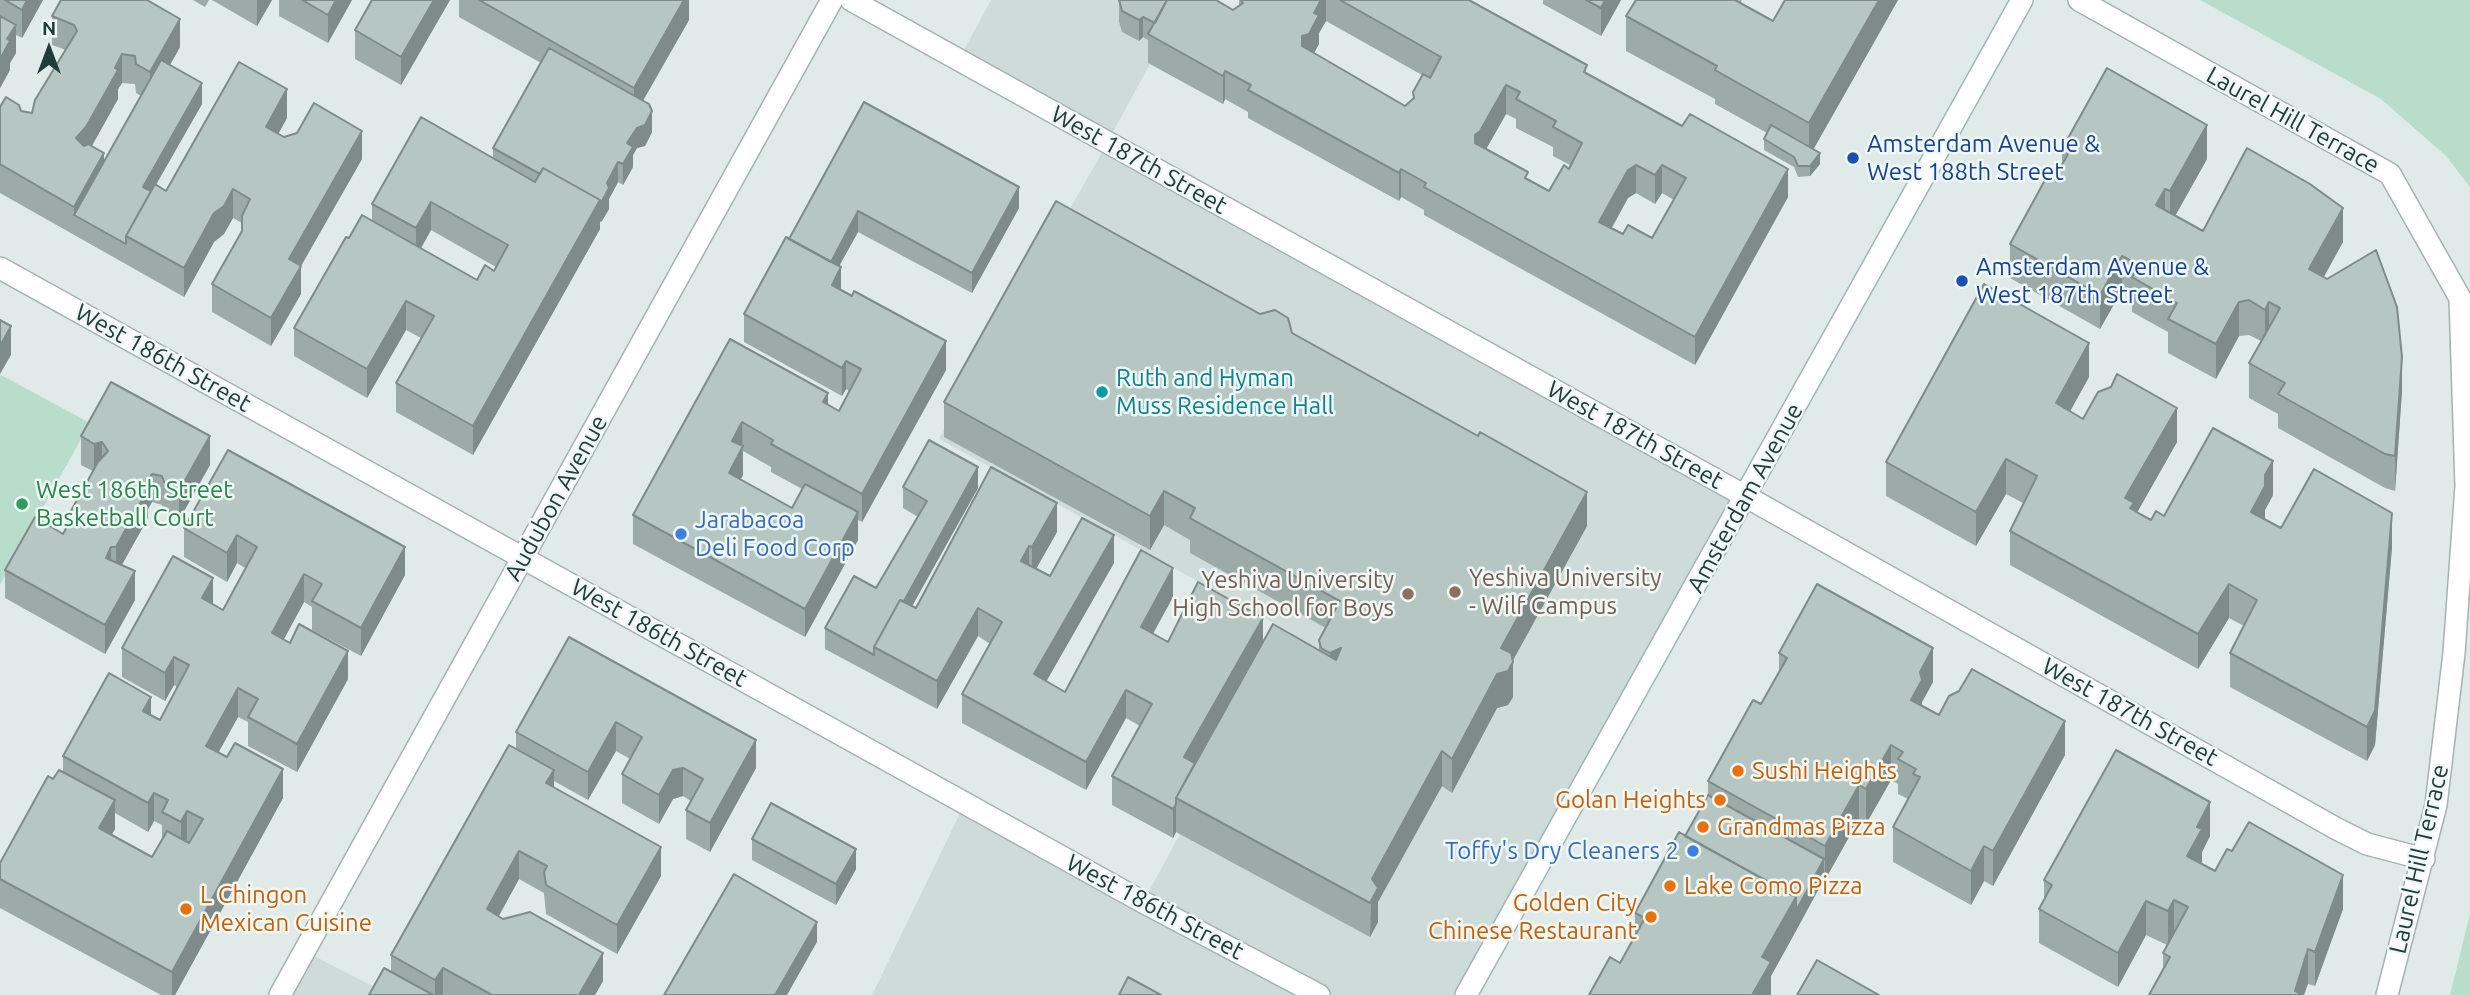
<!DOCTYPE html>
<html>
<head>
<meta charset="utf-8">
<style>
	body { margin:0 }
	#map { position:relative; width:2470px; height:995px; overflow:hidden; background:#e0ebe9; font-family:Ubuntu,sans-serif }
	canvas { display:block }
	.north { position:absolute; left:14px; top:14px; width:70px; height:70px; -webkit-text-stroke:5px #f0f8f6; paint-order:stroke; rotate:0deg; font-size:19px; font-weight:700; line-height:28px; text-align:center; color:#203c3b }
	.north::after { content:''; display:block; margin:auto; width:24px; height:32px; background:#203c3b; clip-path:polygon(50% 0,100% 100%,50% 72%,0 100%) }
</style>
</head>
<body>
<div id="map">
<canvas width="2470" height="995"></canvas>
<div class="north">N</div>
</div>
<script>
const ctx = document.querySelector('canvas').getContext('2d');
ctx.lineJoin = 'round';
function paint(path, color) {
  ctx.fillStyle = color;
  ctx.fill(path, 'evenodd');
}
function toPath(rows) {
  const path = new Path2D();
  for (const r of rows) {
    path.moveTo(r[0], r[1]);
    for (let i = 2; i < r.length; i += 2) path.lineTo(r[i], r[i + 1]);
  }
  return path;
}
function stroke(path, color, width, dash) {
  ctx.strokeStyle = color;
  ctx.lineWidth = width;
  ctx.lineCap = dash ? 'butt' : 'round';
  ctx.setLineDash(dash || []);
  ctx.stroke(path);
}
function label(font, color, halo, rows, align = 'center') {
  ctx.font = font + ' Ubuntu,sans-serif';
  ctx.lineWidth = 5;
  ctx.setLineDash([]);
  ctx.textBaseline = 'middle';
  ctx.strokeStyle = halo;
  ctx.fillStyle = color;
  for (const [text, x, y, turn = 0] of rows) {
    ctx.save();
    ctx.translate(x, y);
    ctx.rotate((+turn || 0) * Math.PI / 180);
    ctx.textAlign = isNaN(turn) ? turn : align;
    if (halo) ctx.strokeText(text, 0, 0);
    ctx.fillText(text, 0, 0);
    ctx.restore();
  }
}
paint(toPath([
	[991,0,1185,0,1108,141,1745,496,1467,995,872,995,965,803,1143,902,1290,632,939,439,1108,142,958,61],
	[304,951,390,995,280,995]
]), '#cedbd8');
paint(toPath([
	[2200,0,2470,0,2470,187,2446,156,2381,99],
	[1,375,90,423,0,585,0,377],
	[2470,914,2470,995,2450,995]
]), '#b8ddcb');
const minor = toPath([
	[2079,0,2390,174,2460,298,2466,486,2454,653,2436,805,2387,995],
	[0,268,1143,902,1319,995],
	[1745,496,2337,829,2367,844,2424,859]
]);
const tertiary = toPath([
	[851,0,1745,496],
	[280,995,832,0]
]);
const secondary = toPath([
	[1466,995,2022,0]
]);
stroke(minor, '#a3b3b1', 24);
stroke(tertiary, '#a3b3b1', 24);
stroke(secondary, '#9eb7b4', 24);
stroke(minor, '#fff', 21);
stroke(tertiary, '#fff', 21);
stroke(secondary, '#fff', 21);
paint(toPath([
	[0,0,43,0,22,38,16,35,16,53,10,63,10,70,0,88],
	[193,0,209,0,205,7],
	[212,0,272,0,257,26],
	[279,0,352,0,328,43,279,16],
	[372,0,450,0,401,85,355,59,355,30],
	[459,0,689,0,689,20,643,101,652,132,645,146,637,148,633,155,633,167,623,185,618,182,609,199,609,209,602,221,600,222,600,229,473,455,396,412,396,383,421,338,406,330,367,398,294,356,294,328,349,238,372,221,372,204,493,158,493,148,541,63,459,17],
	[431,230,496,267,494,271,477,280,421,248],
	[1239,0,1469,0,1788,197,1695,365,1424,215,1424,210,1401,197,1399,201,1248,118,1248,112,1225,99,1223,104,1148,63,1148,40,1143,37,1139,41,1122,32,1119,22,1119,1,1233,10,1239,5],
	[1326,21,1422,75,1413,92,1413,99,1405,106,1314,53,1319,44,1319,33],
	[1506,114,1516,119,1516,128,1553,147,1553,156,1570,165,1549,191,1528,180,1486,149],
	[1636,193,1655,204,1662,193,1674,200,1652,238,1623,234,1612,228,1628,198],
	[1543,0,1621,0,1601,36,1543,4],
	[1742,0,1740,3,1773,21,1785,0,1898,0,1813,150,1820,164,1810,176,1798,177,1794,167,1764,150,1764,139,1767,133,1715,104,1715,99,1626,51,1626,16],
	[52,16,180,47,170,65,202,104,156,185,166,191,287,118,278,134,284,137,362,159,301,266,301,294,271,346,212,312,212,284,242,232,242,223,233,218,224,234,214,242,184,297,0,193,0,107,32,113,66,50,52,45],
	[122,83,135,84,136,93,141,96,104,161,92,146,118,99,118,89],
	[864,102,1019,208,972,293,858,232,839,266,841,290,946,370,862,522,858,520,858,540,805,637,633,544,633,515,730,339,839,411,849,391,846,389,842,396,744,342,744,314,789,239],
	[743,451,771,467,771,472,802,489,792,508,741,479,743,475],
	[2062,149,2207,159,2175,216,2203,231,2343,242,2324,277,2402,391,2395,491,2385,488,2278,428,2278,414,2249,398,2249,363,2261,341,2249,335,2239,336,2216,379,2168,353,2168,332,2132,312,2132,295,2122,290,2100,329,2010,278,2010,244,2062,163],
	[1292,333,1587,526,1512,662,1513,697,1508,705,1497,708,1452,793,1442,786,1378,902,1378,922,1370,937,1176,832,1173,838,1112,805,1112,776,1140,726,1126,718,1086,790,962,723,962,694,990,644,978,636,937,709,825,649,825,628,876,588,918,517,903,508,903,487,978,488,912,606,916,608,991,467,1057,532,1036,569,1050,576,1114,563,1046,681,1065,692,1173,597,1153,634,1168,642,1263,642,1319,650,1319,640,1326,628,1190,553,1190,540,1164,525,1150,550,944,437,944,402],
	[2089,377,2070,411,2083,419,2177,442,2137,512,2151,520,2164,516,2273,495,2265,510,2265,519,2281,528,2392,547,2375,745,2367,761,2230,687,2230,653,2244,626,2229,618,2198,669,2010,565,2010,531,2023,503,2006,494,1976,546,1886,496,1886,462],
	[81,436,210,465,179,520,164,510,162,505,152,502,148,509,148,518,122,565,135,600,105,654,5,598,5,570,63,534,67,527,67,518,93,471,81,465],
	[228,450,405,575,361,656,312,630,312,607,304,602,284,639,348,679,297,772,248,746,248,722,238,717,218,753,283,798,175,995,161,995,0,908,0,863,53,779,63,773,63,756,151,715,160,720,177,687,174,685,165,701,122,677,122,648,213,604,223,610,245,568,237,563,227,582,184,557,184,528],
	[115,813,148,832,154,821,162,825,162,840,152,857,111,835,115,829],
	[569,637,756,768,710,852,686,839,686,810,691,801,683,796,673,799,659,824,622,803,622,774,630,759,616,751,588,800,554,781,554,787,661,876,617,954,546,914,544,893,519,879,499,916,603,981,595,995,369,995,391,972,391,955,516,749,516,732],
	[1779,653,1933,682,1922,702,1922,706,1939,715,2065,755,1993,886,1984,881,1971,905,1893,862,1893,827,1908,799,1898,794,1898,784,1891,780,1866,824,1859,819,1825,880,1824,879,1771,976,1771,995,1620,963,1635,935,1635,913,1685,836,1708,795,1708,781,1761,704,1779,672],
	[2210,836,2202,852,2201,864,2215,871,2343,909,2315,986,2308,984,2163,971,2163,953,2167,945,2146,935,2118,987,2039,943,2039,909,2044,899,2044,880],
	[752,839,856,869,836,905,752,860]
]), '#9caaa8');
paint(toPath([
	[27,0,43,0,22,38,22,10],
	[257,0,272,0,257,26],
	[336,0,352,0,328,43,328,15],
	[434,0,450,0,401,85,401,57],
	[684,0,689,0,689,20,634,116,634,88],
	[1321,0,1326,0,1326,21,1319,33,1319,44,1309,62,1302,65,1302,36],
	[1605,0,1621,0,1601,36,1601,8],
	[1879,0,1898,0,1809,157,1809,123],
	[1143,17,1143,37,1139,41,1139,20],
	[180,19,180,47,150,100,150,72],
	[16,25,16,53,10,63,10,70,0,88,0,59,7,39],
	[122,54,122,83,118,89,118,99,86,156,76,138],
	[1225,71,1225,99,1223,104,1223,76],
	[202,83,202,104,143,207,143,187],
	[1506,85,1506,114,1480,160,1475,143,1475,135],
	[287,89,287,118,266,156,266,127],
	[652,111,652,132,645,146,637,148,633,155,633,167,623,185,623,164,627,143,637,128],
	[2207,125,2207,159,2170,225,2170,191],
	[362,131,362,159,301,266,301,294,271,346,271,318,289,259],
	[104,153,104,181,74,215,74,207],
	[1820,153,1820,164,1810,176,1810,166],
	[618,162,618,182,609,199,609,209,602,221,600,222,600,229,473,455,473,426],
	[1636,165,1636,193,1628,198,1599,250,1599,222,1628,170],
	[1662,165,1662,193,1655,204,1655,175],
	[1401,169,1401,197,1399,201,1399,173],
	[1788,169,1788,197,1695,365,1695,337],
	[1019,187,1019,208,972,293,972,273],
	[233,189,233,218,224,234,214,242,184,297,184,268,214,213],
	[2165,189,2165,223,2156,205],
	[431,202,431,230,416,257,416,228],
	[2343,208,2343,242,2309,303,2309,269],
	[858,211,858,232,827,288,827,268],
	[2122,256,2122,290,2100,329,2100,295],
	[841,267,841,296,832,285],
	[406,301,406,330,367,398,367,369],
	[2239,302,2239,336,2216,379,2216,344],
	[2269,302,2269,336,2265,344,2265,310],
	[11,326,11,355,0,374,0,346],
	[946,341,946,370,862,522,862,494],
	[2089,343,2089,377,2056,437,2056,403],
	[2402,357,2402,391,2395,491,2395,456],
	[846,361,846,389,842,396,842,368],
	[828,393,828,422,823,402],
	[2177,408,2177,442,2134,518,2125,498],
	[742,422,743,475,729,501,729,473,732,441],
	[210,436,210,465,179,520,179,491],
	[102,442,102,471,94,472,94,444],
	[2006,459,2006,494,1976,546,1976,512],
	[2273,461,2273,495,2265,510,2265,520,2251,512,2265,475],
	[978,467,978,488,886,653,877,649],
	[152,474,152,502,148,509,148,518,116,575,116,547],
	[1164,491,1164,525,1150,550,1150,516],
	[1587,492,1587,526,1507,671,1513,662,1513,697,1508,705,1497,708,1452,793,1452,759,1501,648],
	[1057,503,1057,532,1032,576,1032,547],
	[858,512,858,540,805,637,805,609],
	[2392,513,2392,547,2375,745,2367,761,2367,727],
	[237,535,237,563,227,582,227,553],
	[1114,535,1114,563,1034,703,1034,674],
	[1029,546,1029,574,1021,561],
	[111,547,111,576,106,558],
	[405,547,405,575,361,656,361,628],
	[1173,568,1173,597,1141,655,1141,627],
	[135,571,135,600,105,654,105,625],
	[304,574,304,602,272,661,272,633],
	[213,578,213,607,202,598],
	[2229,584,2229,618,2198,669,2198,634],
	[978,608,978,636,937,709,937,681],
	[1263,618,1263,646,1184,786,1184,757],
	[1341,648,1330,687,1330,653],
	[1933,648,1933,682,1922,702,1922,714,1911,700,1920,672],
	[348,651,348,679,297,772,297,744],
	[174,657,174,685,165,701,165,673],
	[238,688,238,717,206,775,206,746],
	[1126,690,1126,718,1086,790,1086,762],
	[151,697,151,725,143,711],
	[2065,721,2065,755,1993,886,1993,851],
	[616,722,616,751,588,800,588,772],
	[756,740,756,768,710,852,710,823],
	[1891,745,1891,780,1866,824,1866,789],
	[1442,751,1442,786,1378,902,1378,922,1370,937,1372,879],
	[683,768,683,796,673,799,659,824,659,795,673,770],
	[283,769,283,798,175,995,172,995,172,972],
	[554,770,554,799,546,783],
	[1859,785,1859,819,1825,880,1825,846],
	[154,793,154,821,148,832,148,803],
	[115,800,115,829,99,857,99,828],
	[2210,802,2210,836,2202,852,2202,863,2187,856,2197,827],
	[1176,804,1176,832,1173,838,1173,809],
	[187,811,187,839,181,850,181,822],
	[1984,846,1984,881,1971,905,1971,871],
	[661,847,661,876,617,954,617,925],
	[856,849,856,869,836,905,836,884],
	[519,851,519,879,487,937,487,909],
	[1824,859,1824,879,1796,931,1796,911],
	[2343,875,2343,909,2315,986,2315,952],
	[1796,897,1796,931,1771,976,1771,995,1752,995,1762,957],
	[2174,900,2174,934,2168,945,2168,911],
	[2146,901,2146,935,2118,987,2118,953],
	[817,922,817,942,787,995,775,995],
	[2308,949,2308,984,2304,995,2295,995,2295,991],
	[603,953,603,981,595,995,579,995],
	[443,968,443,995,435,995,435,980]
]), '#7f8b88');
const building = toPath([
	[5,0,27,0,22,10,5,0],
	[61,0,147,0,180,19,150,72,136,64,135,56,122,54,115,68,118,70,86,127,76,138,84,146,88,144,104,153,74,207,0,164,0,107,6,97,19,105,21,111,32,113,35,100,77,31,74,25,52,16,61,0],
	[302,0,336,0,328,15,302,0],
	[372,0,434,0,401,57,355,30,372,0],
	[479,0,684,0,634,88,479,0],
	[1119,0,1167,0,1155,23,1143,17,1139,20,1122,11,1119,0],
	[1167,0,1216,0,1233,10,1243,3,1241,0,1321,0,1314,13,1319,15,1309,34,1302,36,1302,46,1405,106,1414,98,1413,92,1423,74,1430,78,1441,57,1340,0,1469,0,1587,65,1584,72,1682,126,1690,114,1788,169,1695,337,1424,187,1426,183,1401,169,1399,173,1248,90,1251,85,1225,71,1223,76,1148,34,1167,0],
	[1506,85,1520,92,1516,99,1556,121,1553,127,1582,143,1569,169,1564,165,1549,191,1525,178,1528,172,1475,143,1475,135,1480,131,1506,85],
	[1636,165,1655,175,1662,165,1686,178,1652,238,1628,225,1623,234,1599,222,1628,170,1636,165],
	[1586,0,1605,0,1601,8,1586,0],
	[1636,0,1735,0,1773,21,1785,0,1879,0,1809,123,1715,70,1717,66,1626,16,1636,0],
	[0,16,16,25,7,39,10,41,0,59,0,16],
	[549,48,649,104,652,111,645,125,637,128,627,143,633,147,623,164,618,162,607,183,609,188,602,201,599,202,600,200,543,168,540,174,493,148,549,48],
	[161,60,202,83,143,187,151,191,126,236,126,244,74,215,161,60],
	[239,62,287,89,266,127,284,137,297,133,314,103,362,131,289,259,301,266,271,318,212,284,242,231,242,216,250,199,233,189,224,206,214,213,184,268,126,236,155,184,166,191,239,62],
	[2107,68,2207,125,2170,191,2165,189,2156,205,2203,231,2247,148,2310,184,2343,208,2309,269,2327,279,2376,250,2397,307,2402,357,2395,456,2385,454,2278,394,2285,383,2249,363,2280,308,2269,302,2265,310,2249,300,2239,302,2216,344,2168,319,2177,303,2132,277,2139,265,2122,256,2100,295,2010,244,2051,169,2057,174,2069,152,2062,149,2107,68],
	[864,102,1019,187,972,273,858,211,831,262,789,239,864,102],
	[421,117,535,182,543,168,600,200,473,426,396,383,434,316,406,301,367,369,294,328,346,237,349,238,362,215,477,280,485,265,494,271,508,245,431,202,416,228,372,204,421,117],
	[1771,125,1820,153,1810,166,1798,166,1794,157,1764,139,1771,125],
	[1056,201,1260,314,1275,310,1288,318,1292,333,1478,436,1480,432,1587,492,1501,648,1511,653,1513,662,1508,671,1497,674,1452,759,1442,751,1372,879,1378,888,1370,903,1176,798,1273,624,1336,660,1341,648,1330,653,1321,648,1319,640,1340,601,1190,518,1195,508,1164,491,1150,516,944,402,1056,201],
	[786,237,841,267,832,285,852,296,854,291,946,341,862,494,771,444,773,440,742,422,732,441,743,446,729,473,792,508,805,484,858,512,805,609,633,515,730,339,828,393,823,402,839,411,861,369,846,361,842,368,744,314,786,237],
	[1984,284,2089,343,2056,403,2083,419,2098,392,2111,387,2117,374,2177,408,2125,498,2134,503,2130,508,2140,514,2151,520,2156,511,2164,516,2213,428,2273,461,2265,475,2265,486,2251,512,2281,528,2314,469,2392,513,2375,711,2367,727,2230,653,2257,600,2229,584,2198,634,2010,531,2037,476,2006,459,1976,512,1886,462,1984,284],
	[0,320,11,326,0,346,0,320],
	[111,382,210,436,179,491,164,482,162,476,152,474,147,482,148,489,116,547,111,547,106,558,135,571,105,625,5,570,35,517,63,534,69,523,67,518,98,462,108,451,102,442,94,444,81,436,111,382],
	[929,440,978,467,904,601,900,600,874,647,874,655,825,628,854,576,876,588,927,501,903,487,929,440],
	[228,450,405,547,361,628,312,601,322,584,304,574,272,633,290,643,299,624,348,651,297,744,248,717,258,699,238,688,206,746,227,757,235,743,283,769,172,972,0,879,0,863,48,776,53,779,59,770,115,800,99,828,152,857,167,831,189,843,203,819,187,811,181,822,162,812,168,800,154,793,148,803,63,756,109,673,151,697,143,711,160,720,189,665,174,657,165,673,122,648,173,556,213,578,202,598,223,610,257,547,237,535,227,553,184,528,228,450],
	[991,467,1057,503,1032,547,1029,546,1021,561,1050,576,1082,518,1114,535,1034,674,1065,692,1141,550,1173,568,1141,627,1168,642,1198,582,1263,618,1184,757,1195,763,1176,798,1176,804,1173,809,1112,776,1152,704,1126,690,1086,762,962,694,1002,622,978,608,937,681,874,647,900,600,916,608,991,467],
	[1817,584,1933,648,1920,672,1922,680,1911,700,1939,715,1949,696,1959,691,1972,669,2065,721,1993,851,1984,846,1971,871,1893,827,1920,777,1913,774,1916,769,1898,759,1903,752,1891,745,1866,789,1859,785,1825,846,1708,781,1753,700,1761,704,1787,658,1779,653,1817,584],
	[569,637,756,740,710,823,686,810,703,779,683,768,673,770,659,795,622,774,642,737,616,722,588,772,516,732,569,637],
	[509,745,554,770,546,783,661,847,617,925,546,885,544,872,547,866,519,851,487,909,503,919,530,912,603,953,579,995,492,995,443,968,435,980,391,955,509,745],
	[2116,750,2210,802,2197,827,2202,829,2187,856,2215,871,2227,849,2232,851,2249,822,2343,875,2315,952,2308,949,2295,991,2302,995,2149,995,2170,957,2163,953,2188,907,2174,900,2168,911,2146,901,2118,953,2039,909,2052,885,2044,880,2116,750],
	[1708,795,1824,859,1796,911,1796,897,1685,836,1708,795],
	[771,803,856,849,836,884,752,839,771,803],
	[1679,832,1796,897,1762,957,1771,962,1752,995,1589,995,1610,957,1620,963,1645,918,1635,913,1679,832],
	[734,874,817,922,775,995,664,995,734,874],
	[1817,960,1879,995,1797,995,1817,960],
	[384,968,433,995,369,995,384,968],
	[1128,977,1161,995,1119,995,1128,977]
]);
paint(building, '#b5c6c3');
stroke(building, '#7f8b88', 2);
for (const [x, y, r, color] of [
	[1853,158,7,"#1a4fb4"],
	[1962,281,7,"#1a4fb4"],
	[1102,392,7,"#0f9aa8"],
	[22,504,7,"#2e9e5b"],
	[681,534,7,"#3f7fe0"],
	[1455,592,7,"#8d6e63"],
	[1408,594,7,"#8d6e63"],
	[1738,771,7,"#e8710a"],
	[1720,800,7,"#e8710a"],
	[1703,827,7,"#e8710a"],
	[1693,851,7,"#3f7fe0"],
	[1670,886,7,"#e8710a"],
	[186,909,7,"#e8710a"],
	[1651,917,7,"#e8710a"]
]) {
  const dot = new Path2D();
  dot.arc(x, y, r, 0, 2 * Math.PI);
  ctx.fillStyle = color;
  ctx.fill(dot);
  stroke(dot, '#f0f8f6', 2.5);
}
label('24px', '#203c3b', '#f0f8f6', [
	["Laurel Hill Terrace",2293,120,29],
	["West 187th Street",1139,160,29],
	["West 186th Street",163,358,29],
	["West 187th Street",1635,435,29],
	["Audubon Avenue",556,498,-61],
	["Amsterdam Avenue",1745,498,-61],
	["West 186th Street",659,633,29],
	["West 187th Street",2130,712,29],
	["Laurel Hill Terrace",2419,859,-77],
	["West 186th Street",1155,907,28]
]);
label('24px', '#164399', '#f0f8f6', [
	["Amsterdam Avenue &",1867,144],
	["West 188th Street",1867,172],
	["Amsterdam Avenue &",1976,267],
	["West 187th Street",1976,295]
], 'left');
label('24px', '#0d838f', '#f0f8f6', [
	["Ruth and Hyman",1116,378],
	["Muss Residence Hall",1116,406]
], 'left');
label('24px', '#27864d', '#f0f8f6', [
	["West 186th Street",36,490],
	["Basketball Court",36,518]
], 'left');
label('24px', '#366cbe', '#f0f8f6', [
	["Jarabacoa",695,520],
	["Deli Food Corp",695,548],
	["Toffy's Dry Cleaners 2",1679,851,"right"]
], 'left');
label('24px', '#785e54', '#f0f8f6', [
	["Yeshiva University",1469,578],
	["- Wilf Campus",1469,606],
	["Yeshiva University",1394,580,"right"],
	["High School for Boys",1394,608,"right"]
], 'left');
label('24px', '#c56008', '#f0f8f6', [
	["Sushi Heights",1752,771],
	["Golan Heights",1706,800,"right"],
	["Grandmas Pizza",1717,827],
	["Lake Como Pizza",1684,886],
	["L Chingon",200,895],
	["Mexican Cuisine",200,923],
	["Golden City",1637,903,"right"],
	["Chinese Restaurant",1637,931,"right"]
], 'left');
</script>
</body>
</html>
